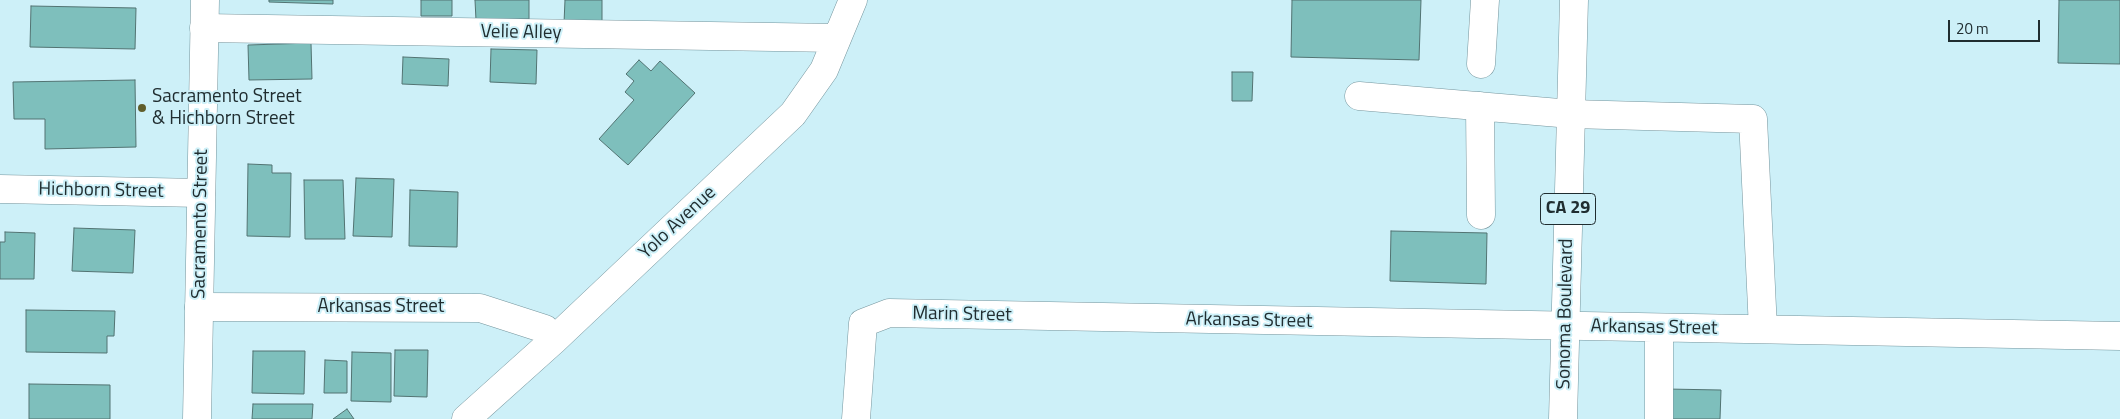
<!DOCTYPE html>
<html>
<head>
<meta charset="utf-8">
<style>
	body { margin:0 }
	#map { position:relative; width:2120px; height:419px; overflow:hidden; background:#cdf0f8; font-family:"Titillium Web",sans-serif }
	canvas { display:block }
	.scale { position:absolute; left:1948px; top:20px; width:92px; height:22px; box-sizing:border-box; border:2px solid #202d30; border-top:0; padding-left:6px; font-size:15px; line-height:18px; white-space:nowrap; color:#202d30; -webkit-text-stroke:4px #cdf0f8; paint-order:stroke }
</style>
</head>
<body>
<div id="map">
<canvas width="2120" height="419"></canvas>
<div class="scale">20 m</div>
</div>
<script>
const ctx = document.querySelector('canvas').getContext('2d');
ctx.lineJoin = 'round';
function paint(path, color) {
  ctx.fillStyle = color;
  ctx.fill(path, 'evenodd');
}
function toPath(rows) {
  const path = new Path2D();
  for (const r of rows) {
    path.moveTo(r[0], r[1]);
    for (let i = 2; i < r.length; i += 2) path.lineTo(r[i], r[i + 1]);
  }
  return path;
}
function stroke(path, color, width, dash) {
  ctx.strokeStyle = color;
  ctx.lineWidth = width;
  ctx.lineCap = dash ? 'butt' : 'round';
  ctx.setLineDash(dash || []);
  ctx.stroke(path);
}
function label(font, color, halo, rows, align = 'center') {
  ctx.font = font + ' "Titillium Web",sans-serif';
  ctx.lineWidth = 4;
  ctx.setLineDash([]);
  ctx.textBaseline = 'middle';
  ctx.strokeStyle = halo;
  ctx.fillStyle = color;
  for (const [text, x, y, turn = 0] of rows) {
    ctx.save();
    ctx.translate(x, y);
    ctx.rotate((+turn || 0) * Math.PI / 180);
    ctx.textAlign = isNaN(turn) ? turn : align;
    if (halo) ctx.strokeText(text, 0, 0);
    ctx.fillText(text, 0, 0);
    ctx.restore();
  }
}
const building = toPath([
	[269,0,333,0,333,4,269,2,269,0],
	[421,0,452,0,452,16,421,16,421,0],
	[475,0,529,0,529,19,476,20,475,0],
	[565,0,602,0,602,24,564,23,565,0],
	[1292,0,1421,0,1419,60,1291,57,1292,0],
	[2059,0,2120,0,2120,64,2058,63,2059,0],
	[31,6,136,8,135,49,30,47,31,6],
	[311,43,312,79,249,80,248,45,311,43],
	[491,49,537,50,536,84,490,82,491,49],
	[403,57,449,59,448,86,402,84,403,57],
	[639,60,651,71,660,61,695,93,628,165,599,139,634,100,625,92,634,81,626,74,639,60],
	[1232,72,1253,72,1252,101,1232,101,1232,72],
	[135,80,136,147,45,149,45,119,14,119,13,82,135,80],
	[248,164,272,165,272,173,291,173,290,237,247,236,248,164],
	[356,178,394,179,392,237,353,236,356,178],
	[304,180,343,180,345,239,305,239,304,180],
	[410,190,458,192,457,247,409,246,410,190],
	[74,228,135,230,133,273,72,271,74,228],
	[1391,231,1487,233,1486,284,1390,281,1391,231],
	[5,232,35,233,34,279,0,279,0,242,5,242,5,232],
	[26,310,115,311,114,336,107,336,107,353,26,352,26,310],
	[395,350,428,350,427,397,394,396,395,350],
	[253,351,305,351,304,394,252,393,253,351],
	[352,352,391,353,391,402,351,401,352,352],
	[325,360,347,361,347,393,324,393,325,360],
	[29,384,110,385,110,419,29,419,29,384],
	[1666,389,1721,390,1720,419,1665,419,1666,389],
	[253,404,313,404,312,419,252,419,253,404],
	[347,409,354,419,333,419,347,409]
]);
paint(building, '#7ebfbc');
stroke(building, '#527372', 1);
const minor = toPath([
	[204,28,837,38],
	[1481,64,1485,0],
	[1359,96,1571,114,1753,119,1763,329],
	[1480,106,1481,215],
	[0,189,201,193],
	[199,307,480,308,545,329,554,340],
	[1659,328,1659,419],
	[466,419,554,340,793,114,824,70,853,0],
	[856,419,863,323,889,313,2120,336]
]);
const major = toPath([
	[197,419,205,0],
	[1563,419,1574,0]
]);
stroke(minor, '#75959d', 29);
stroke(major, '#75959d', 29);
stroke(minor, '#fff', 28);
stroke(major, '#fff', 28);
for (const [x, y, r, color] of [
	[142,108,5,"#605e2b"]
]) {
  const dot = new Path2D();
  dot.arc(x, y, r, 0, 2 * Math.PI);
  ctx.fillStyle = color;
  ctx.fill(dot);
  stroke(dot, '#cdf0f8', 2);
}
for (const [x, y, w] of [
	[1568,209,55]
]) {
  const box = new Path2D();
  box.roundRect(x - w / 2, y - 15.5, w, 31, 4);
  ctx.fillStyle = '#cdf0f8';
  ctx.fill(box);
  stroke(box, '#202d30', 1);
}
label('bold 18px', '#202d30', null, [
	["CA 29",1568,209]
]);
label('19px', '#202d30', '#cdf0f8', [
	["Velie Alley",521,33,1],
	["Hichborn Street",101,191,1],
	["Yolo Avenue",678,223,-43],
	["Sacramento Street",201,224,-89],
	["Arkansas Street",381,307],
	["Sonoma Boulevard",1566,314,-89],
	["Marin Street",962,315,1],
	["Arkansas Street",1249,321,1],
	["Arkansas Street",1654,328,1]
]);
label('19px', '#202d30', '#cdf0f8', [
	["Sacramento Street",152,97],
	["& Hichborn Street",152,119]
], 'left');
</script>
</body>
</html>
